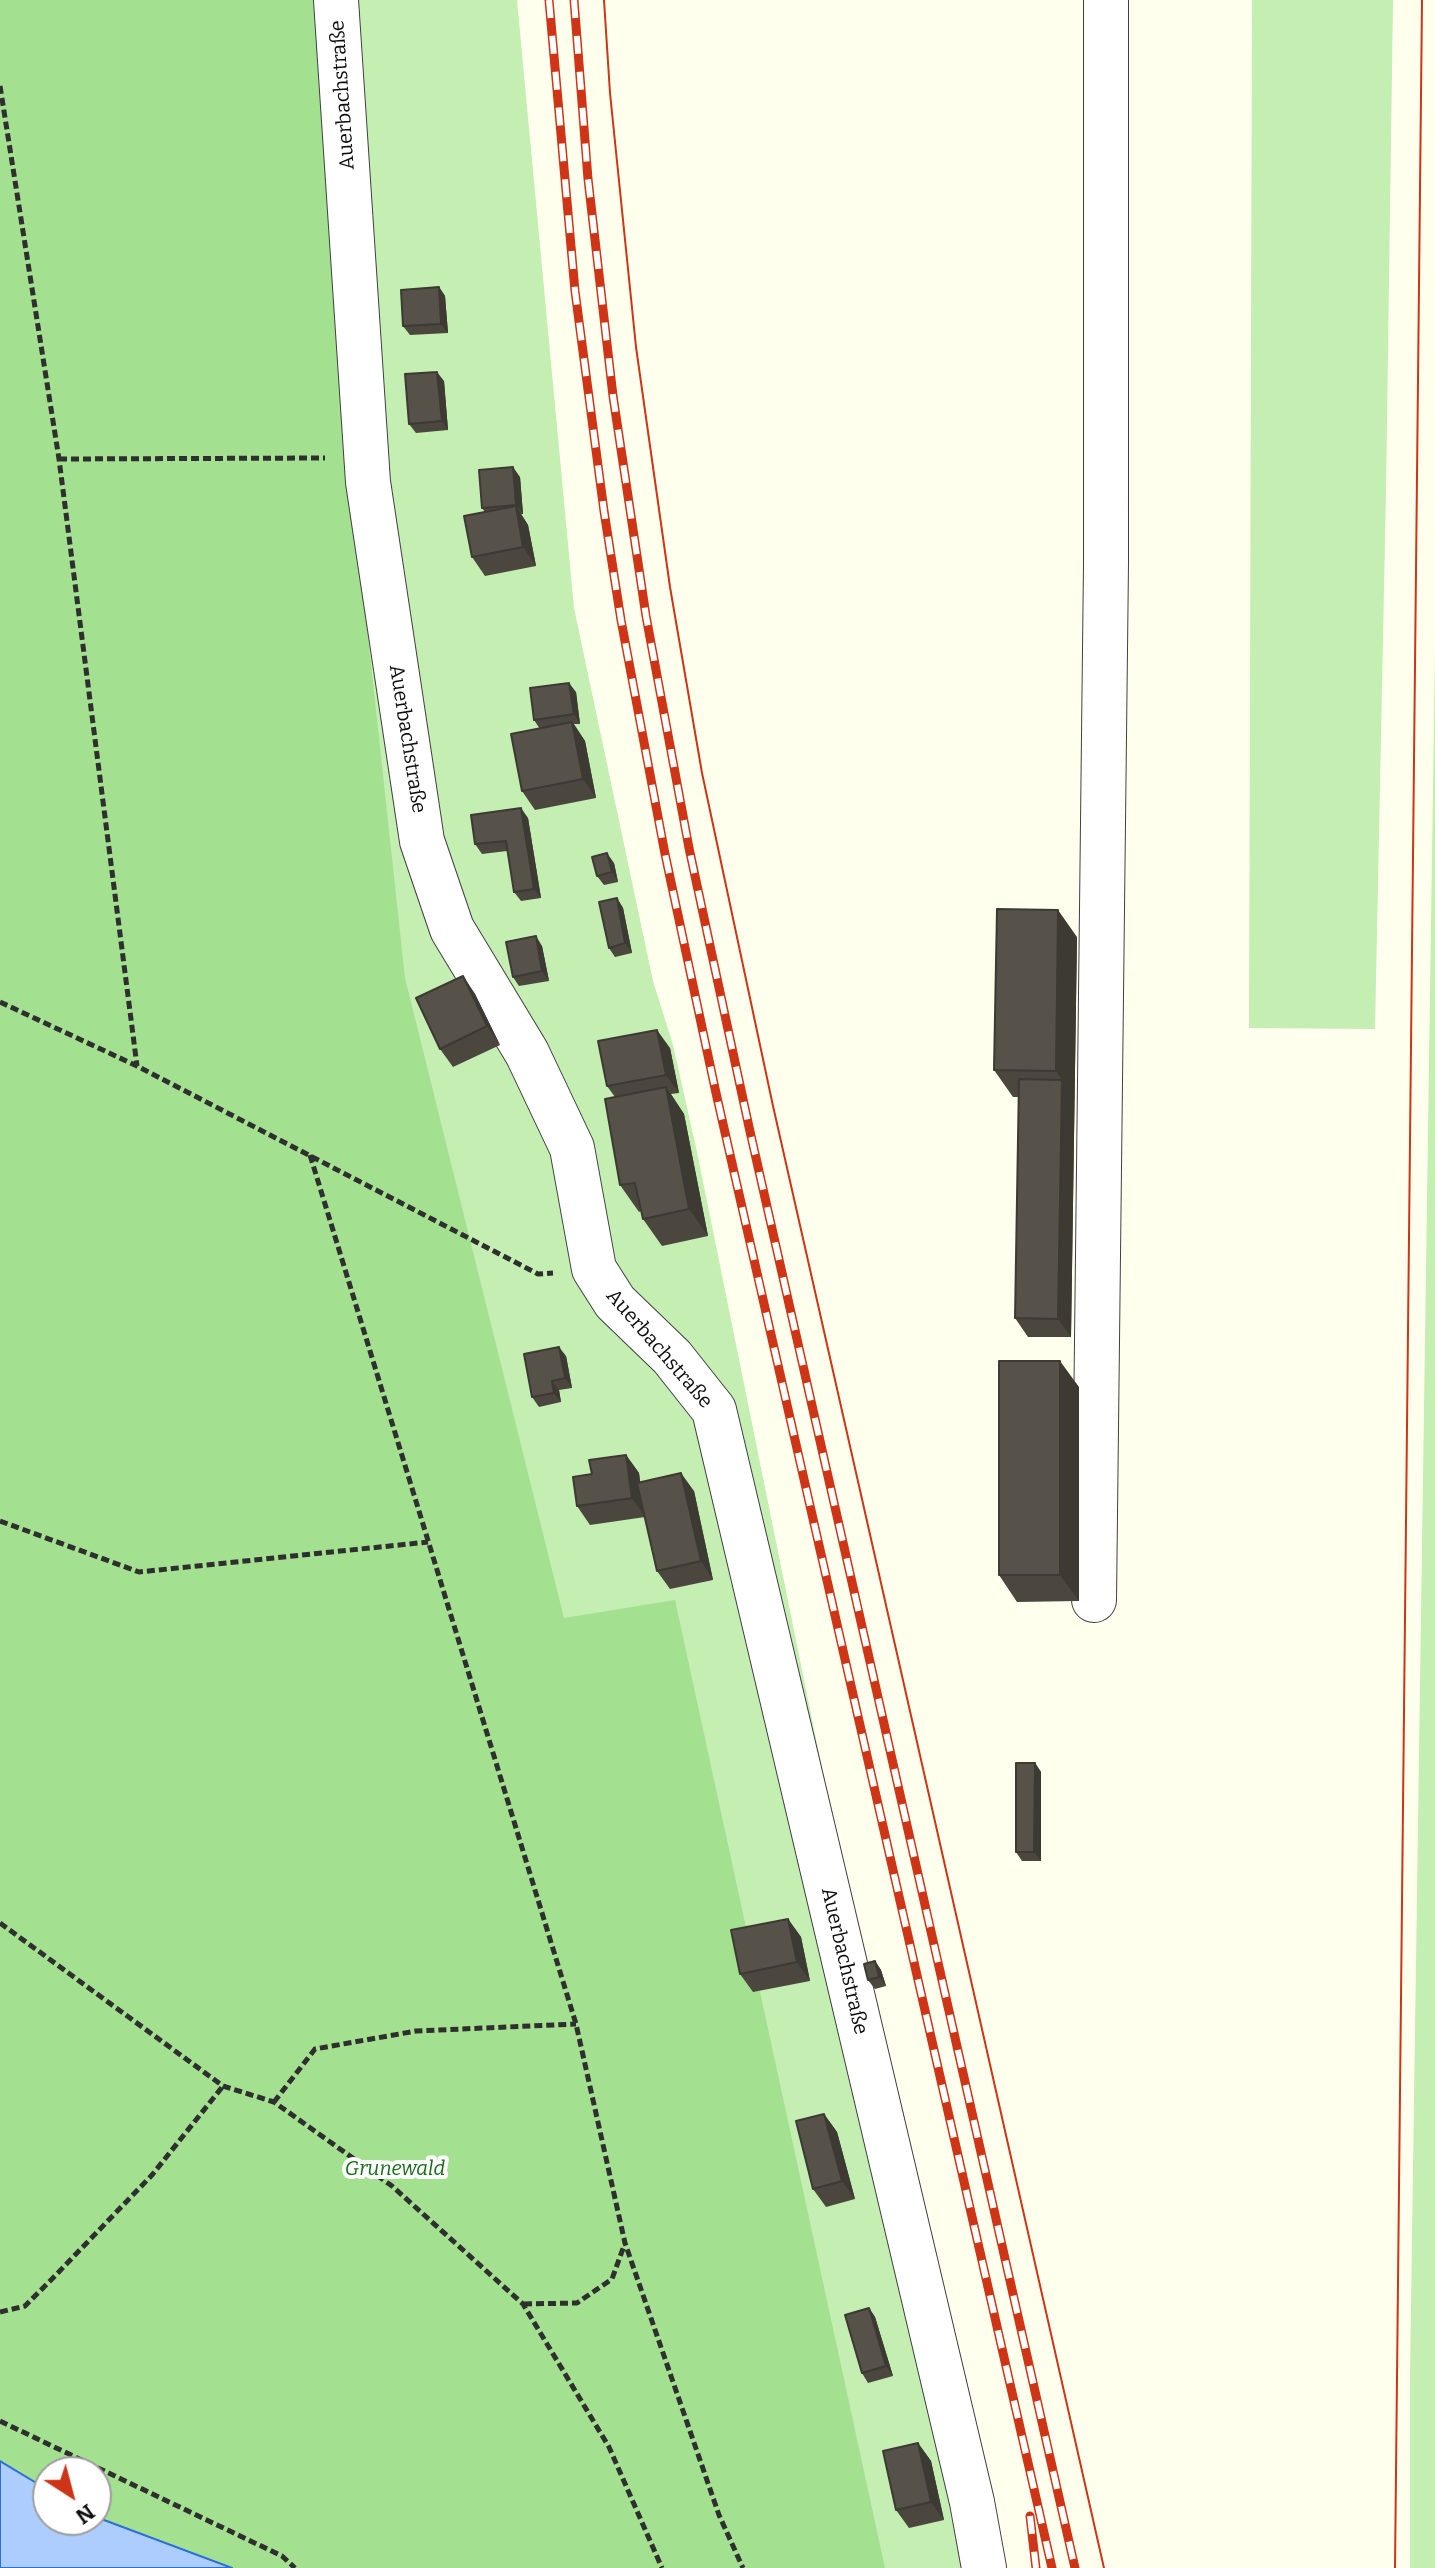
<!DOCTYPE html>
<html>
<head>
<meta charset="utf-8">
<style>
	body { margin:0 }
	#map { position:relative; width:1435px; height:2568px; overflow:hidden; background:#ffe; font-family:Bitter,serif }
	canvas { display:block }
	.north { position:absolute; left:32px; top:2456px; width:80px; height:80px; box-sizing:border-box; background:#fff; border:2px solid #9e9e9e; border-radius:50%; rotate:144deg; font-size:22px; font-weight:700; line-height:32px; text-align:center; color:#0d0d0d }
	.north::after { content:''; display:block; margin:auto; width:28px; height:36px; background:#cd3516; clip-path:polygon(50% 0,100% 100%,50% 72%,0 100%) }
</style>
</head>
<body>
<div id="map">
<canvas width="1435" height="2568"></canvas>
<div class="north">N</div>
</div>
<script>
const ctx = document.querySelector('canvas').getContext('2d');
ctx.lineJoin = 'round';
function paint(path, color) {
  ctx.fillStyle = color;
  ctx.fill(path, 'evenodd');
}
function toPath(rows) {
  const path = new Path2D();
  for (const r of rows) {
    path.moveTo(r[0], r[1]);
    for (let i = 2; i < r.length; i += 2) path.lineTo(r[i], r[i + 1]);
  }
  return path;
}
function stroke(path, color, width, dash) {
  ctx.strokeStyle = color;
  ctx.lineWidth = width;
  ctx.lineCap = dash ? 'butt' : 'round';
  ctx.setLineDash(dash || []);
  ctx.stroke(path);
}
function label(font, color, halo, rows, align = 'center') {
  ctx.font = font + ' Bitter,serif';
  ctx.lineWidth = 8;
  ctx.setLineDash([]);
  ctx.textBaseline = 'middle';
  ctx.strokeStyle = halo;
  ctx.fillStyle = color;
  for (const [text, x, y, turn = 0] of rows) {
    ctx.save();
    ctx.translate(x, y);
    ctx.rotate((+turn || 0) * Math.PI / 180);
    ctx.textAlign = isNaN(turn) ? turn : align;
    if (halo) ctx.strokeText(text, 0, 0);
    ctx.fillText(text, 0, 0);
    ctx.restore();
  }
}
paint(toPath([
	[0,0,517,0,574,608,653,981,673,1045,697,1152,889,2099,981,2441,996,2568,232,2568,96,2517,96,2472,48,2472,48,2490,0,2461],
	[1252,0,1393,0,1386,491,1375,1029,1249,1028],
	[1435,649,1435,2568,1410,2568,1410,2376]
]), '#c5eeb3');
paint(toPath([
	[0,0,322,0,352,488,405,978,564,1618,675,1600,885,2568,232,2568,96,2517,96,2472,48,2472,48,2490,0,2461]
]), '#a3e190');
const water = toPath([
	[0,2461,48,2490,48,2520,96,2520,96,2517,232,2568,0,2568,0,2461]
]);
paint(water, '#accdfd');
stroke(water, '#2b6fdc', 2);
const minor = toPath([
	[336,0,368,482,422,841,452,929,527,1053,572,1148,594,1269,615,1302,672,1357,714,1410,972,2502,984,2568],
	[1094,1600,1106,563,1106,0]
]);
stroke(minor, '#404040', 46);
stroke(toPath([
	[0,86,59,459,137,1066],
	[59,459,325,458],
	[0,1002,137,1066,538,1274,553,1273],
	[310,1155,576,2024,625,2243,719,2515,743,2568],
	[0,1521,139,1572,428,1542],
	[0,1923,223,2086,274,2102,392,2186,523,2304,609,2447,662,2568],
	[274,2102,315,2049,416,2031,576,2024],
	[524,2304,577,2303,612,2279,625,2243],
	[0,2312,25,2306,52,2279,152,2175,223,2086],
	[0,2421,282,2556,295,2568]
]), '#2f2f2f', 5, [8, 4]);
stroke(minor, '#fff', 44);
stroke(toPath([
	[604,0,610,93,636,347,670,587,702,773,773,1106,1104,2568],
	[1395,2568,1422,0]
]), '#cd3516', 2);
const rail = toPath([
	[549,0,575,291,604,511,621,620,665,854,716,1093,1052,2568],
	[574,0,588,179,613,396,646,616,689,848,749,1127,1075,2568],
	[1030,2516,1036,2568]
]);
stroke(rail, '#cd3516', 9);
stroke(rail, '#fff', 6, [18]);
paint(toPath([
	[439,287,445,296,448,333,410,335,403,326],
	[444,381,448,430,416,433,409,424],
	[520,477,523,514,521,514,528,525,536,566,485,576,472,557,485,512,482,508],
	[576,692,580,724,574,724,585,741,596,798,535,810,522,791,540,729,534,720],
	[528,818,541,898,521,901,514,892,507,851,482,854,475,844],
	[614,863,618,882,604,885,597,876],
	[617,898,623,908,632,953,615,957,609,948],
	[1077,937,1071,1337,1028,1337,1015,1318,1019,1097,1013,1097,994,1070],
	[542,946,549,981,519,986,513,977],
	[463,976,475,994,500,1045,453,1067,440,1049],
	[670,1048,679,1093,671,1094,684,1114,708,1236,662,1246,643,1219,641,1211,639,1212,620,1185,615,1097,607,1086],
	[566,1356,572,1388,559,1390,561,1402,539,1407,532,1397],
	[1079,1387,1079,1601,1017,1602,999,1575],
	[626,1455,639,1473,640,1482,694,1491,713,1580,670,1589,657,1571,645,1517,590,1525,577,1506,592,1474],
	[1035,1763,1041,1772,1041,1861,1022,1861,1016,1852],
	[788,1919,801,1937,810,1981,753,1992,740,1974],
	[875,1961,881,1970,886,1986,875,1989,868,1980],
	[824,2114,837,2132,855,2199,826,2207,813,2189],
	[869,2308,875,2317,893,2376,868,2383,862,2373],
	[918,2443,931,2461,944,2520,909,2528,896,2510]
]), '#4b473f');
paint(toPath([
	[439,287,445,296,448,333,441,324],
	[437,372,444,381,448,430,442,421],
	[513,467,520,477,523,514,516,505],
	[516,506,528,525,536,566,523,547],
	[569,683,576,692,580,724,574,714],
	[572,722,585,741,596,798,583,779],
	[521,808,528,818,541,898,534,889],
	[607,853,614,863,618,882,612,872],
	[617,898,623,908,632,953,625,943],
	[1058,910,1077,937,1071,1337,1058,1319,1062,1080,1056,1071],
	[536,936,542,946,549,981,542,971],
	[463,976,475,994,500,1045,487,1026],
	[657,1030,670,1048,679,1093,666,1075],
	[666,1087,684,1114,708,1236,689,1209],
	[559,1347,566,1356,572,1388,565,1378],
	[1060,1361,1079,1387,1079,1601,1060,1575],
	[552,1381,559,1390,561,1402,554,1393],
	[626,1455,639,1473,645,1517,632,1498],
	[681,1473,694,1491,713,1580,701,1561],
	[1035,1763,1041,1772,1041,1861,1034,1852],
	[788,1919,801,1937,810,1981,797,1962],
	[875,1961,881,1970,886,1986,879,1977],
	[824,2114,837,2132,855,2199,842,2181],
	[869,2308,875,2317,893,2376,886,2366],
	[918,2443,931,2461,944,2520,931,2502]
]), '#3d3933');
const building = toPath([
	[439,287,441,324,403,326,401,290,439,287],
	[437,372,442,421,409,424,405,374,437,372],
	[513,467,516,505,482,508,479,470,513,467],
	[516,506,523,547,472,557,464,516,516,506],
	[569,683,574,714,534,720,530,688,569,683],
	[572,722,583,779,522,791,511,734,572,722],
	[521,808,534,889,514,892,506,841,475,844,471,815,521,808],
	[607,853,612,872,597,876,592,857,607,853],
	[617,898,625,943,609,948,599,902,617,898],
	[997,909,1058,910,1056,1071,994,1070,997,909],
	[536,936,542,971,513,977,506,942,536,936],
	[463,976,487,1026,440,1049,416,998,463,976],
	[657,1030,666,1075,607,1086,598,1041,657,1030],
	[1019,1079,1062,1080,1058,1319,1015,1318,1019,1079],
	[666,1087,689,1209,643,1219,635,1183,620,1185,605,1099,666,1087],
	[559,1347,565,1378,552,1381,554,1393,532,1397,524,1354,559,1347],
	[999,1361,1060,1361,1060,1575,999,1575,999,1361],
	[626,1455,632,1498,577,1506,573,1477,592,1474,589,1460,626,1455],
	[681,1473,701,1561,657,1571,637,1483,681,1473],
	[1016,1763,1035,1763,1034,1852,1016,1852,1016,1763],
	[788,1919,797,1962,740,1974,731,1930,788,1919],
	[875,1961,879,1977,868,1980,864,1964,875,1961],
	[824,2114,842,2181,813,2189,796,2121,824,2114],
	[869,2308,886,2366,862,2373,845,2315,869,2308],
	[918,2443,931,2502,896,2510,883,2451,918,2443]
]);
paint(building, '#575249');
stroke(building, '#3d3933', 2);
label('20px', '#0d0d0d', '#fff', [
	["Auerbachstraße",343,95,-94],
	["Auerbachstraße",407,739,81],
	["Auerbachstraße",659,1349,49],
	["Auerbachstraße",844,1961,77]
]);
label('italic 20px', '#166c17', '#fff', [
	["Grunewald",395,2169]
]);
</script>
</body>
</html>
